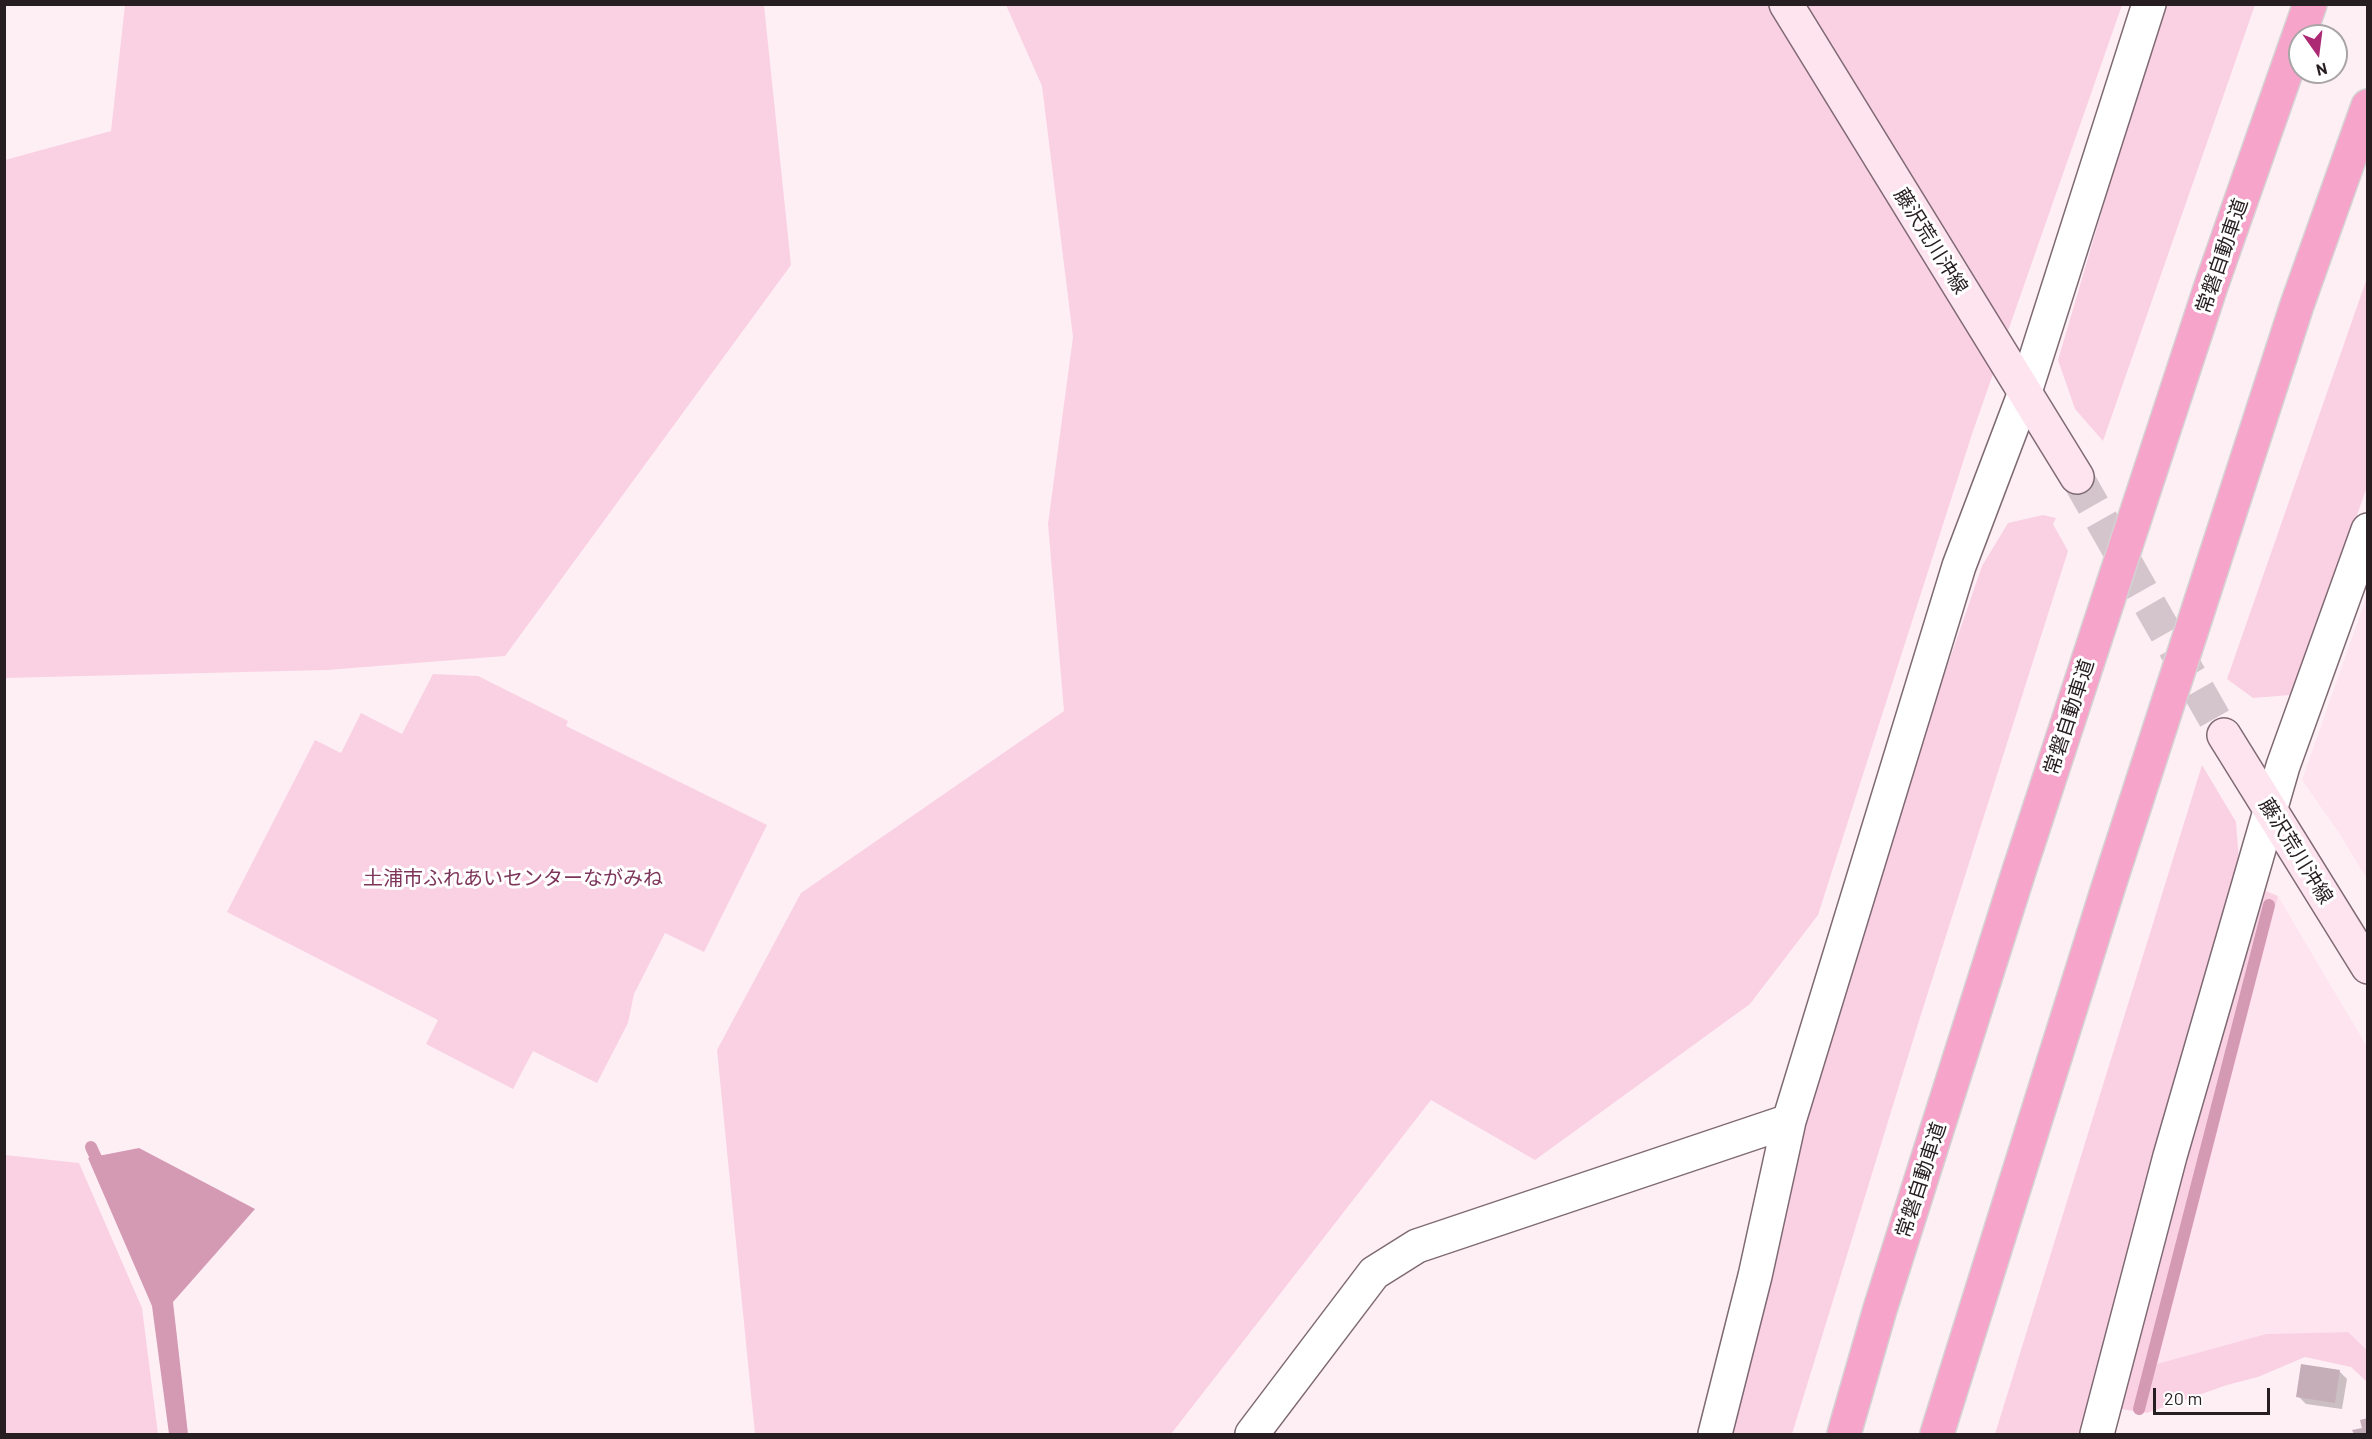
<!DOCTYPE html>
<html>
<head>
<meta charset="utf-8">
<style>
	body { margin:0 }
	#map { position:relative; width:2372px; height:1439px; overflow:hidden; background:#feeff5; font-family:Barlow,sans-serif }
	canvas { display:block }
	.frame { position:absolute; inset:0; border:6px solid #271e22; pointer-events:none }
	.north { position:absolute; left:2288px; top:24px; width:60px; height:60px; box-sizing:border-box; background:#fff; border:2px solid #a9a5a7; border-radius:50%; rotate:166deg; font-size:16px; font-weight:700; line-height:24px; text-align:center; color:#271e22 }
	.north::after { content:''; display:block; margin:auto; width:21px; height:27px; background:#ac2974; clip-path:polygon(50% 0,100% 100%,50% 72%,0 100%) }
	.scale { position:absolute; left:2153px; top:1388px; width:117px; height:27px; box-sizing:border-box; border:3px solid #271e22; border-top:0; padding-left:8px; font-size:18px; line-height:21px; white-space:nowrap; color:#271e22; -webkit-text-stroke:4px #fff; paint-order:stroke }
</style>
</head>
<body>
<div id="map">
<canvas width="2372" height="1439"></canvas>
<div class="frame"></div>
<div class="north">N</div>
<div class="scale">20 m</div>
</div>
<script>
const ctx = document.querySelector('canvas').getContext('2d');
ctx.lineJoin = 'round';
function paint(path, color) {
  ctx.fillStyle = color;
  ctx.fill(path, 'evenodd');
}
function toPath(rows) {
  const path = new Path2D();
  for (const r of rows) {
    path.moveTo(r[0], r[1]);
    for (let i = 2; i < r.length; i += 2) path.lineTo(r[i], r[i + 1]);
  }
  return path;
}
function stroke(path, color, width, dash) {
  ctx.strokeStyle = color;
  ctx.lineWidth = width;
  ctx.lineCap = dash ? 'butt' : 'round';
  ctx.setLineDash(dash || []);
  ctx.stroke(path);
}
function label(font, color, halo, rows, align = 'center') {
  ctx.font = font + ' Barlow,"Noto Sans JP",sans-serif';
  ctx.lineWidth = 6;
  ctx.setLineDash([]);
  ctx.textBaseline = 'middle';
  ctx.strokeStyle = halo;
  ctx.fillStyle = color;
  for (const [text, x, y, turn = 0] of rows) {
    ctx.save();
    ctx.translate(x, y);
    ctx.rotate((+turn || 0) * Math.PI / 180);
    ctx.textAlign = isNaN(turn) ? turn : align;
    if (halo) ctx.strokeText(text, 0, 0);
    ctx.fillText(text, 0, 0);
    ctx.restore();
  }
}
paint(toPath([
	[2367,595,2367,879,2339,833,2302,780],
	[2278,896,2367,1047,2367,1350,2347,1332,2266,1334,2156,1365]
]), '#fee4ef');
paint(toPath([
	[125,5,764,5,791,265,505,656,327,670,5,678,5,160,111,131],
	[1006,5,2122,5,1972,434,1818,915,1750,1004,1535,1160,1431,1100,1171,1434,755,1434,717,1050,801,893,1064,711,1048,524,1073,337,1042,86],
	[2166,5,2255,5,2103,441,2075,409,2058,360,2144,68],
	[2367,278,2367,487,2303,666,2290,695,2253,698,2227,679],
	[2043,515,2056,518,2053,524,2068,551,1918,1024,1792,1434,1732,1434,1818,1075,1918,751,1982,566,2008,523],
	[433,674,478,676,568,721,566,726,767,825,704,952,665,933,634,994,628,1023,597,1083,533,1051,513,1089,426,1044,438,1020,227,912,315,740,341,753,361,713,402,734],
	[2202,765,2236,822,2239,861,2081,1434,1995,1434],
	[2263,890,2278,896,2157,1364,2266,1334,2348,1332,2367,1350,2367,1382,2351,1367,2305,1357,2258,1377,2227,1385,2147,1413,2121,1409,2185,1161],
	[5,1155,79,1163,142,1308,158,1434,5,1434]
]), '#fad1e3');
paint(toPath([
	[139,1148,255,1209,173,1302,188,1434,169,1434,152,1306,88,1158]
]), '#d499b3');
paint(toPath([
	[2339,1371,2347,1379,2342,1409,2306,1404,2298,1396]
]), '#0003');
stroke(toPath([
	[91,1147,102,1171],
	[2139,1409,2269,905]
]), '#d499b3', 12);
paint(toPath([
	[2301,1364,2340,1370,2335,1403,2296,1397],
	[2368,1418,2368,1434,2354,1434,2352,1430,2362,1428,2360,1420]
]), '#c5aeb8');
stroke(toPath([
	[2077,477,2224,735]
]), '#d3c5cb', 33, [33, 16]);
const street = toPath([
	[1252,1434,1374,1273,1417,1246,1789,1121],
	[1715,1434,1755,1276,1789,1121,1959,566,2025,392,2149,4],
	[2097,1434,2170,1156,2283,766,2368,530]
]);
const secondary = toPath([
	[1786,4,2077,477],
	[2224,735,2368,967]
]);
const highway = toPath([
	[1844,1434,1880,1309,2019,871,2211,286,2310,4],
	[1937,1434,2108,888,2297,305,2368,106]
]);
stroke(street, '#7f6a73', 36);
stroke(secondary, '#7f6a73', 36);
stroke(highway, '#d4d2d3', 36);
stroke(street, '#fff', 33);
stroke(secondary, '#fde4ef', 33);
stroke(highway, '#f7a4ca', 33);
label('20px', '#271e22', '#fff', [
	["藤沢荒川沖線",1931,241,58],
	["常磐自動車道",2222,256,-71],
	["常磐自動車道",2069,717,-72],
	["藤沢荒川沖線",2296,851,58],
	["常磐自動車道",1921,1180,-72]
]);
label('20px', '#7d355a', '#fff', [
	["土浦市ふれあいセンターながみね",513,878]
]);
</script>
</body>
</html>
